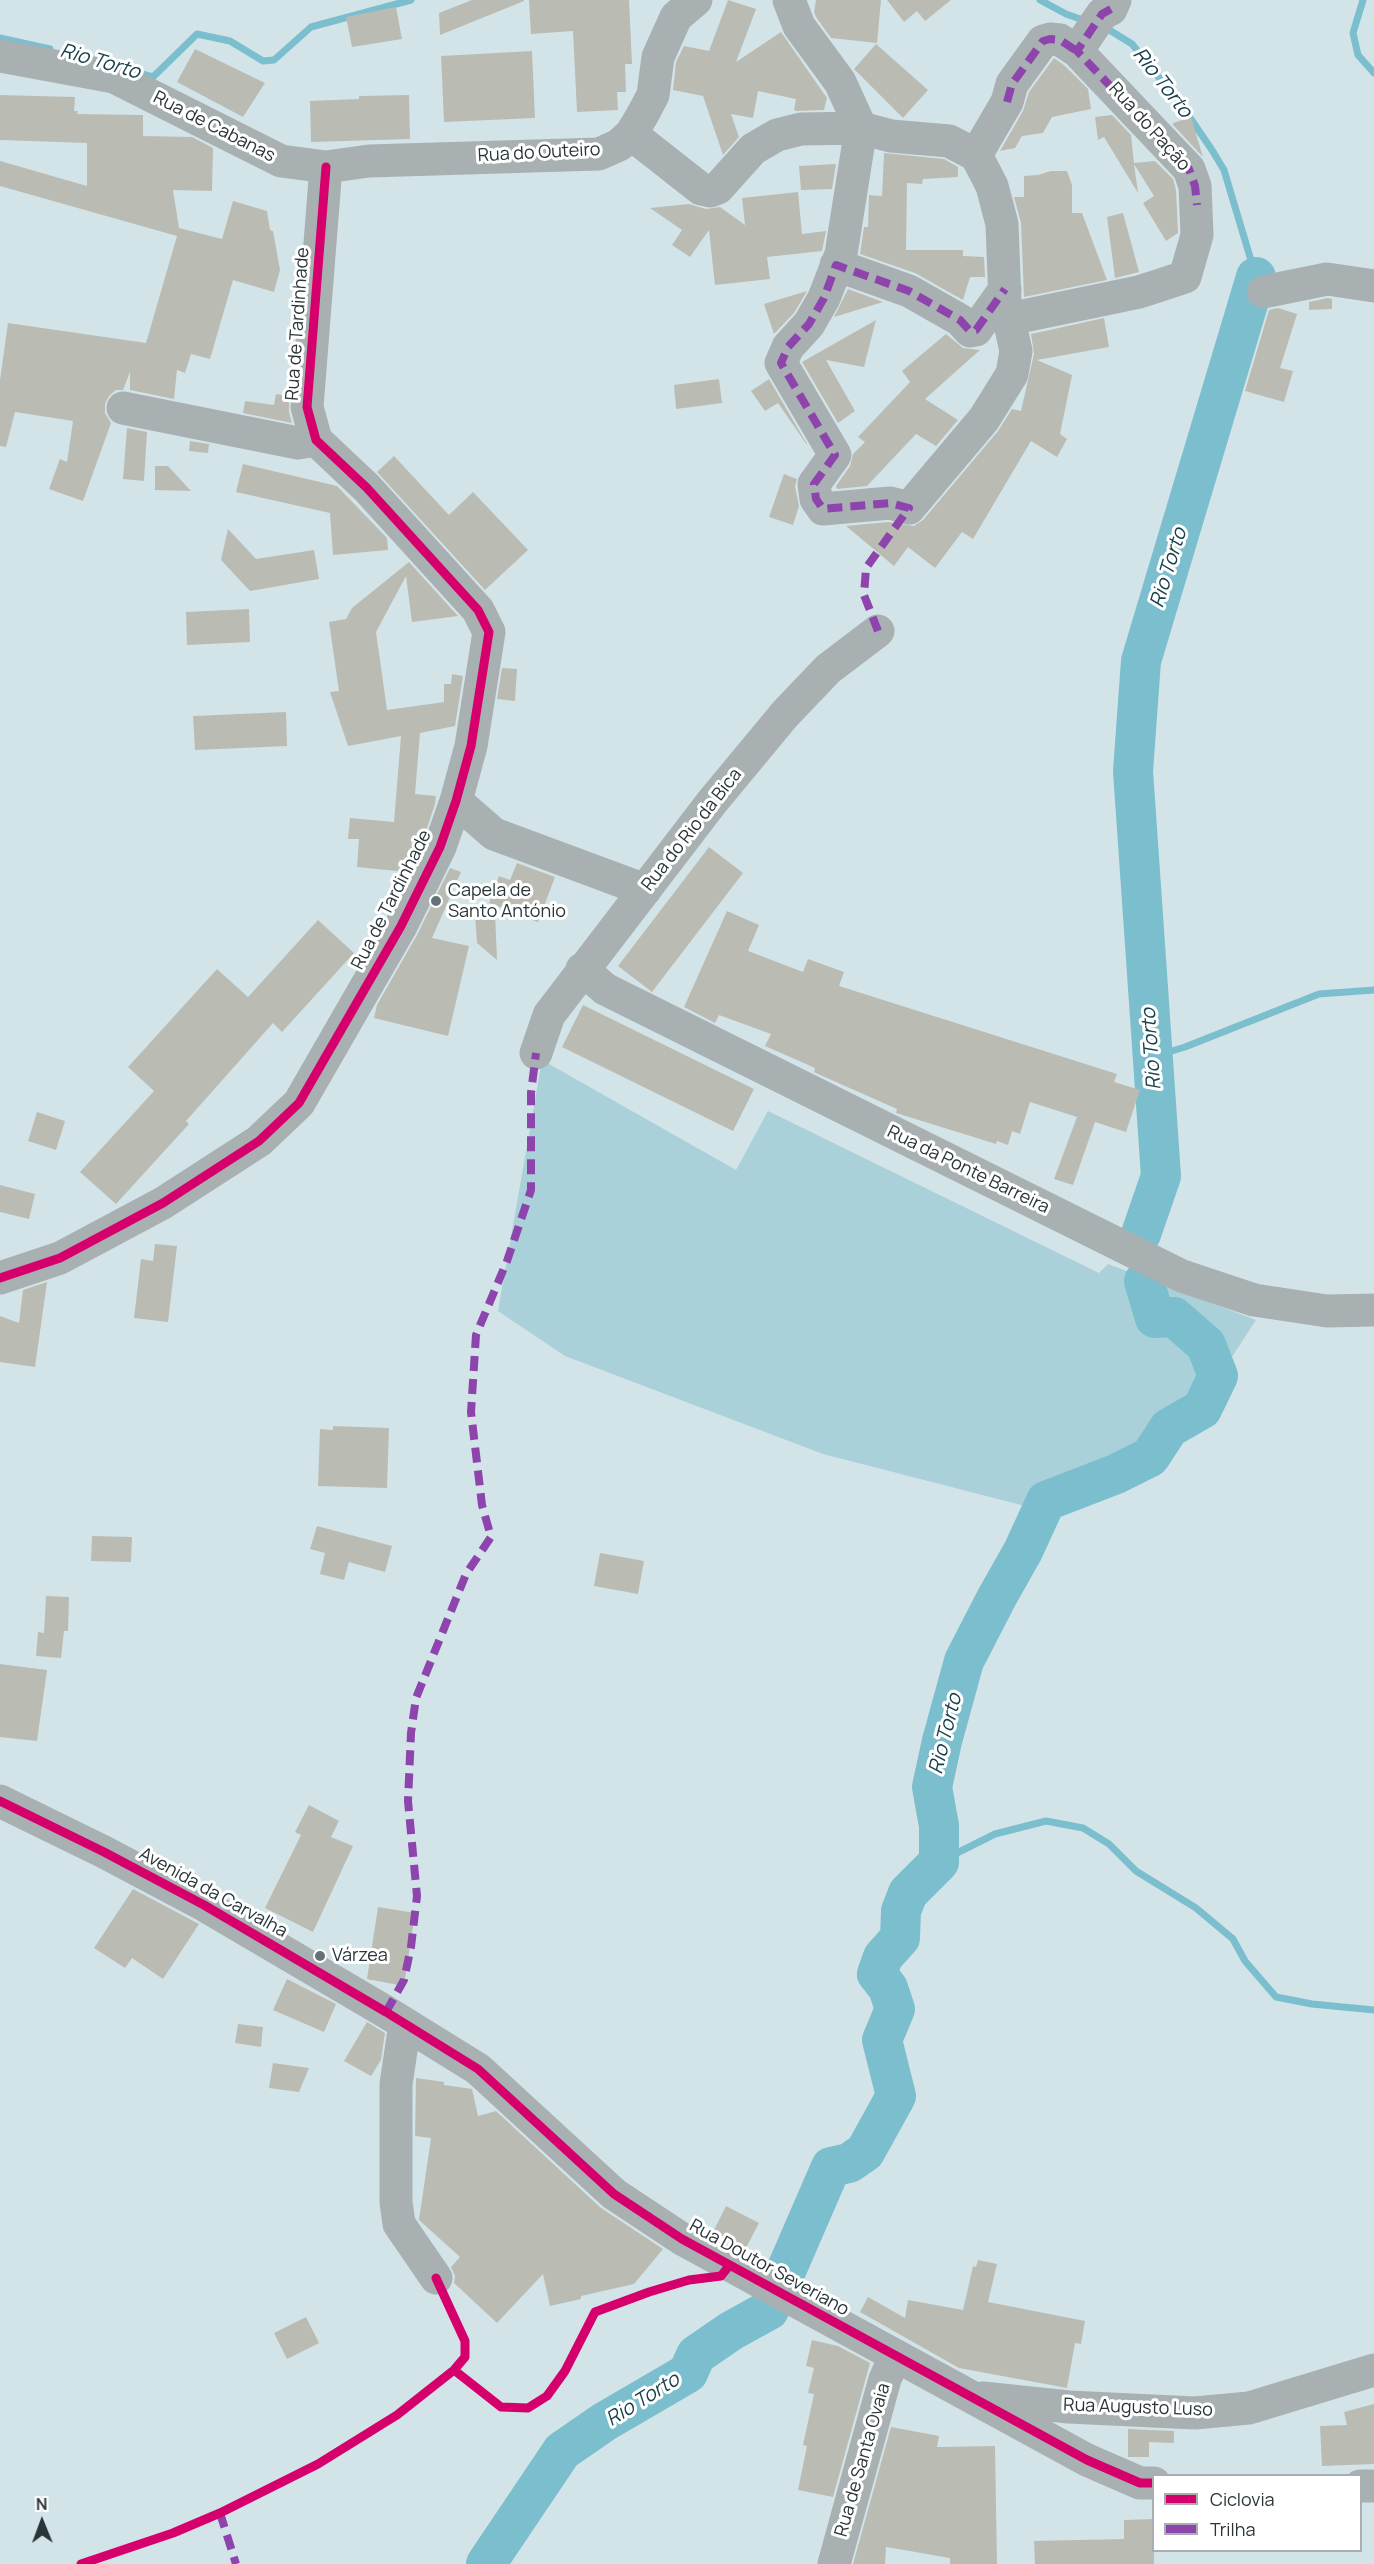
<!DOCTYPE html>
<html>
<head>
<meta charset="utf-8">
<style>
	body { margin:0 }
	#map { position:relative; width:1374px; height:2564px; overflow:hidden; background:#d3e4e9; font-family:Manrope,sans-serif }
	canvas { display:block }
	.legend { position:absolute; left:1152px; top:2474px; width:210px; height:78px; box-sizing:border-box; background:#fff; border:2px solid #a9aeb0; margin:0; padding:8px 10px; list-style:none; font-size:18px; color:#293539 }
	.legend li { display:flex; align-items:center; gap:12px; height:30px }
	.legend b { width:30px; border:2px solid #a9aeb0 }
	.north { position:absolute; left:12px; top:2492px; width:60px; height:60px; -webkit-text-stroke:4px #fff; paint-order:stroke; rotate:359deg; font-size:16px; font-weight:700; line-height:24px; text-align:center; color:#293539 }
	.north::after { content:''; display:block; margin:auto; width:21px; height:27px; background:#293539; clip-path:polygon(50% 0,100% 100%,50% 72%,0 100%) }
</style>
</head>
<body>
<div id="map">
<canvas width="1374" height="2564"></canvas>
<ul class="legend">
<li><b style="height:8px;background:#d6006c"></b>Ciclovia</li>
<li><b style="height:8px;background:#8e44ad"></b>Trilha</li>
</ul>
<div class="north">N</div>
</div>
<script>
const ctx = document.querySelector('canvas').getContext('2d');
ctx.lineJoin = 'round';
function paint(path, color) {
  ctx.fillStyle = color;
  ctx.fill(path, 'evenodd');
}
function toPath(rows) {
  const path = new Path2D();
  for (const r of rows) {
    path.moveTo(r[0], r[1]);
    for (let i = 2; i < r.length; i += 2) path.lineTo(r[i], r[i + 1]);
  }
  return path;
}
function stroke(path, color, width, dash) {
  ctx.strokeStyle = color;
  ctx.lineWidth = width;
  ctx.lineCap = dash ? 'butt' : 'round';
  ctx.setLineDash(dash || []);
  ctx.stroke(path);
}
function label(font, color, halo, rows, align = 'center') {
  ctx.font = font + ' Manrope,sans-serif';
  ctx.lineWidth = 6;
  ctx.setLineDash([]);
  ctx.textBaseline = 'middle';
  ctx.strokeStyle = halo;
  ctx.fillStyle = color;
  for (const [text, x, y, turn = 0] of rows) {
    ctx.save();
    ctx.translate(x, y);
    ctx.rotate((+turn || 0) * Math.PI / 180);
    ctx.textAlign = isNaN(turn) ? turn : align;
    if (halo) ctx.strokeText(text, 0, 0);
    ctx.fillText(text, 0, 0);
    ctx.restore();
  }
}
paint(toPath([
	[542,1060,736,1170,768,1111,1099,1273,1108,1264,1256,1320,1213,1386,1089,1486,1034,1499,1029,1507,823,1454,565,1356,498,1311]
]), '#aad0d9');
stroke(toPath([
	[1040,0,1066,14,1086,21],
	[1363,0,1353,33,1358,55,1374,73],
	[1103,26,1132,44,1184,109,1212,150,1224,170,1256,277,1267,275],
	[0,38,50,49],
	[142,74,153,77,197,34,230,41,263,61,274,60,311,27,411,0],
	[1152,1057,1185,1047,1319,994,1374,990],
	[939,1862,995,1834,1046,1821,1083,1828,1109,1844,1136,1871,1196,1908,1233,1939,1245,1961,1276,1997,1312,2004,1374,2010]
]), '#7bbecd', 7);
stroke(toPath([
	[1141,1234,1161,1176,1133,771,1141,661,1256,277],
	[486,2564,562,2451,604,2422,688,2373,696,2355,731,2331,769,2310,831,2167,849,2163,865,2152,896,2096,882,2040,895,2009,888,1988,877,1974,883,1957,900,1938,901,1911,908,1893,939,1862,939,1826,932,1787,942,1741,964,1661,997,1597,1023,1551,1046,1501,1116,1474,1150,1457,1169,1428,1202,1409,1218,1376,1206,1345,1174,1317,1155,1318,1144,1281]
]), '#7bbecd', 40);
paint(toPath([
	[472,0,524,0,524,1,440,35,439,13],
	[529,0,629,0,632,64,625,64,626,92,617,92,618,110,577,112,573,31,531,34],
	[728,0,756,9,736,62,781,32,827,98,824,110,796,111,794,110,796,99,758,91,753,118,731,114,739,137,723,155,703,96,673,90,676,62,684,46,709,51],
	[816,0,881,0,877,43,831,38,816,17,814,12],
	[887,0,951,0,925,21,917,11,904,22],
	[396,7,402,39,352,47,346,17],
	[876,44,928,90,903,118,854,69],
	[195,49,265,83,243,117,177,82],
	[532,51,535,118,444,122,441,56],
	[1054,58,1065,66,1088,89,1091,109,1052,117,1043,133,1022,136,1015,148,1000,151,1023,111,1029,92],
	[0,95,75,97,74,111,78,111,77,114,143,115,143,136,192,137,213,148,212,191,173,190,179,228,222,239,233,201,267,211,270,230,273,231,280,270,274,292,233,280,210,359,191,354,185,373,177,370,174,399,130,390,130,372,123,390,116,390,109,396,105,404,105,413,111,423,83,501,49,489,60,459,67,462,73,421,15,412,6,447,0,446,0,380,8,323,146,343,177,236,0,186,0,161,87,186,87,143,0,140],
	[409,95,410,139,311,142,310,101,359,99,359,96],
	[1112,115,1131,135,1134,163,1155,161,1173,179,1176,190,1178,233,1166,241,1143,203,1154,196,1134,164,1138,193,1104,137,1098,140,1095,117],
	[1191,117,1203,157,1173,125,1173,123],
	[884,153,944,159,958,167,958,177,923,179,922,184,907,183,906,250,963,250,963,256,984,257,985,277,970,277,963,300,915,273,860,254,864,227,868,227,869,195,882,196],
	[836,164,832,189,801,190,799,166],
	[1051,171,1067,171,1072,185,1072,213,1082,213,1107,280,1024,297,1021,223,1014,197,1024,197,1024,176,1038,175],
	[798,192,802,234,826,231,822,251,767,257,770,279,715,285,709,230,690,257,672,245,682,230,650,208,689,204,706,209,720,207,745,225,742,198],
	[1123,213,1139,272,1115,278,1107,217],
	[848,289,883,302,834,317],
	[807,291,794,313,774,334,764,304],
	[1328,298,1332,299,1332,309,1309,310,1309,302],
	[1278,308,1297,314,1280,368,1293,371,1284,402,1245,391,1269,310],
	[1104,318,1109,347,1037,360,1072,375,1060,434,1067,439,1057,457,1031,441,973,539,962,532,935,568,908,547,894,566,846,526,888,522,914,526,923,520,998,431,1012,409,1021,411,1034,354,1031,334],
	[876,320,864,367,826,360,855,411,838,423,802,362],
	[946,334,963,348,980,350,925,399,958,420,936,446,916,434,867,486,837,489,836,486,850,466,853,454,865,442,858,437,910,382,902,371],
	[719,379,722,403,676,409,674,385],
	[769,379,807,444,807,445,778,403,765,411,751,391],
	[276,394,289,396,289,412,292,423,243,413,245,401,274,405],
	[127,428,147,432,144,481,123,479],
	[190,441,209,444,208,453,189,451],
	[394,456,449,515,473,492,528,550,485,590,377,472],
	[243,464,337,486,387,538,388,550,333,555,330,513,236,492],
	[155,466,168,466,191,491,155,490],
	[784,474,797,479,795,486,799,506,793,525,769,517],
	[228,529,256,559,314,550,319,579,250,591,221,560],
	[409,562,458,616,412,622,406,576,376,632,387,710,444,702,444,684,451,684,452,674,463,676,455,726,420,733,415,794,436,796,435,804,423,840,407,872,357,867,359,839,348,839,350,818,394,822,401,736,348,746,330,692,339,691,329,622,346,619,352,608],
	[249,609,250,642,187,645,186,612],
	[502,668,517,669,515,701,497,699],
	[286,712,287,746,195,750,193,716],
	[709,847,743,873,652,992,618,966],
	[517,863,555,877,538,922,489,903,499,876,510,880],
	[450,868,461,872,432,938,469,946,448,1036,374,1018,377,1005,417,935],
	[727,911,759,925,748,951,803,972,808,959,844,972,839,986,1117,1074,1114,1082,1140,1090,1126,1132,1095,1122,1073,1185,1054,1179,1077,1117,1030,1102,1020,1134,1012,1131,1008,1145,997,1141,996,1144,896,1113,897,1109,818,1074,814,1072,815,1068,765,1046,771,1034,719,1015,715,1023,684,1007],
	[495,913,497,960,477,943,475,915],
	[318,920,354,953,282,1032,273,1023,186,1121,189,1124,116,1204,80,1172,154,1091,128,1067,217,969,248,997],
	[583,1005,754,1089,733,1131,562,1047],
	[37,1112,65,1121,56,1150,28,1141],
	[0,1185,35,1194,29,1219,0,1212],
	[155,1244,177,1246,168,1322,134,1318,141,1259,153,1261],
	[47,1282,35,1367,0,1362,0,1316,19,1323,23,1290],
	[333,1426,389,1428,387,1488,318,1486,320,1429,333,1430],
	[317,1526,392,1546,385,1572,349,1562,344,1580,320,1574,325,1553,310,1549],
	[92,1536,132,1537,131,1562,91,1561],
	[600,1553,644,1561,638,1594,594,1586],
	[46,1596,69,1597,68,1631,64,1631,61,1658,36,1656,38,1632,44,1633],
	[0,1664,47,1670,37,1741,0,1737],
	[309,1805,339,1821,331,1837,353,1846,313,1932,265,1908,301,1835,295,1832],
	[133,1889,199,1924,163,1979,132,1958,125,1968,94,1948],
	[378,1907,415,1913,404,1986,367,1979],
	[287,1979,336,2004,324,2032,273,2010],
	[367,2022,385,2033,381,2060,371,2076,344,2061],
	[238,2024,263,2027,261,2047,235,2043],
	[273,2063,309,2068,299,2092,269,2088],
	[416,2078,444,2082,444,2085,472,2089,478,2116,496,2111,601,2208,663,2249,634,2284,581,2296,581,2299,550,2306,543,2274,497,2323,454,2283,455,2276,451,2267,460,2257,419,2220,431,2138,415,2136],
	[726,2206,759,2223,746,2248,713,2232],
	[978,2260,997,2264,988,2302,1085,2321,1081,2344,1075,2343,1067,2388,959,2368,860,2312,868,2297,905,2318,908,2300,963,2310,973,2266,976,2267],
	[306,2317,319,2343,287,2359,274,2333],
	[812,2340,838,2346,870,2363,833,2497,798,2490,807,2446,803,2445,814,2394,808,2393,814,2368,806,2366],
	[1374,2404,1374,2464,1322,2466,1320,2426,1347,2425,1344,2412],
	[891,2427,939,2436,937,2447,995,2446,997,2564,950,2564,950,2558,886,2547,885,2564,853,2564],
	[1128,2429,1174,2431,1174,2443,1149,2442,1149,2457,1128,2457],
	[1154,2519,1154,2564,1035,2564,1034,2541,1124,2539,1124,2520]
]), '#babcb3');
stroke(toPath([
	[0,56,114,77,281,161,326,167,369,161,599,154,619,145,631,134,643,114,653,95,658,57,676,17,696,0],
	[631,134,701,189,710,191,718,188,753,149,777,135,801,129,861,128,841,254,824,298,809,324,788,347,781,363,835,455,814,484,816,499,823,509,890,503,909,508,984,419,1012,374,1016,351,1005,302,1002,224,992,186,976,155,949,141,891,136,861,128,840,82,799,26,789,0],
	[976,155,1007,102,1012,84,1043,41,1050,39,1060,40,1077,51],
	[836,265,909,291,960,320,970,331,976,330,1005,289],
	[1263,292,1327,279,1374,286],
	[1009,319,1139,292,1185,277,1197,235,1195,186,1189,169,1077,51,1102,14,1111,9,1115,0],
	[123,408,298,443,316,440],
	[456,801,494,834,645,890],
	[582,969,605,989,1182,1276,1254,1300,1327,1311,1374,1310],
	[536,1053,549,1015,712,802,785,714,828,669,878,631],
	[0,1278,60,1258,163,1203,259,1141,299,1103,401,926,440,847,456,801,471,746,489,632,478,610,367,488,316,440,307,407,326,167],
	[0,1801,104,1852,204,1905,386,2012,478,2069,614,2194,682,2239,1087,2460,1140,2483,1154,2483],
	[405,2024,396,2084,396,2202,399,2224,436,2278],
	[983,2398,1069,2407,1195,2413,1249,2408,1374,2370],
	[1360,2486,1374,2486],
	[834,2564,885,2379,895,2357]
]), '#a9b0b2', 33);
stroke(toPath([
	[1111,9,1102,14,1077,51,1189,169,1195,186,1197,205],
	[1007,102,1012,84,1043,41,1050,39,1060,40,1077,51],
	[878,631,864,595,866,568,909,508,890,503,823,509,816,499,814,484,835,455,781,363,788,347,809,324,824,298,836,265,909,291,960,320,970,331,976,330,1005,289],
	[386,2012,404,1980,411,1947,417,1896,408,1801,411,1733,416,1698,466,1574,491,1537,482,1505,471,1412,476,1335,507,1261,531,1190,531,1093,536,1053],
	[220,2513,236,2564]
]), '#8e44ad', 8, [15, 8]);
stroke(toPath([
	[0,1278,60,1258,163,1203,259,1141,299,1103,401,926,440,847,456,801,471,746,489,632,478,610,367,488,316,440,307,407,326,167],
	[0,1801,104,1852,204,1905,386,2012,478,2069,614,2194,682,2239,1087,2460,1140,2483,1154,2483],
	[454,2370,501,2407,528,2408,547,2396,565,2371,595,2312,649,2292,689,2280,721,2276,729,2266],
	[81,2564,173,2533,220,2513,318,2464,397,2415,454,2370,465,2357,465,2341,436,2278]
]), '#d6006c', 9);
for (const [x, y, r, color] of [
	[436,901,6,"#647277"],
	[320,1956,6,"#647277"]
]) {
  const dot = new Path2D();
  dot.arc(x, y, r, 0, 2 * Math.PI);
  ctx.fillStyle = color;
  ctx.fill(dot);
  stroke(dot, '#fff', 2);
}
label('18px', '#293539', '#fff', [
	["Rua de Cabanas",214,127,27],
	["Rua do Pação",1149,127,48],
	["Rua do Outeiro",539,153,-3],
	["Rua de Tardinhade",298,324,-86],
	["Rua do Rio da Bica",692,830,-52],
	["Rua de Tardinhade",392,900,-63],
	["Rua da Ponte Barreira",968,1170,26],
	["Avenida da Carvalha",213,1893,29],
	["Rua Doutor Severiano",769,2268,29],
	["Rua Augusto Luso",1138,2408,2],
	["Rua de Santa Ovaia",863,2460,-74]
]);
label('18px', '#293539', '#fff', [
	["Capela de",448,891],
	["Santo António",448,912],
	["Várzea",332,1956]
], 'left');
label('italic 20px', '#18414a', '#fff', [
	["Rio Torto",100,62,16],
	["Rio Torto",1162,83,52],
	["Rio Torto",1169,568,-73],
	["Rio Torto",1152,1049,-94],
	["Rio Torto",946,1734,-76],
	["Rio Torto",643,2400,-32]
]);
</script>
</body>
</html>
